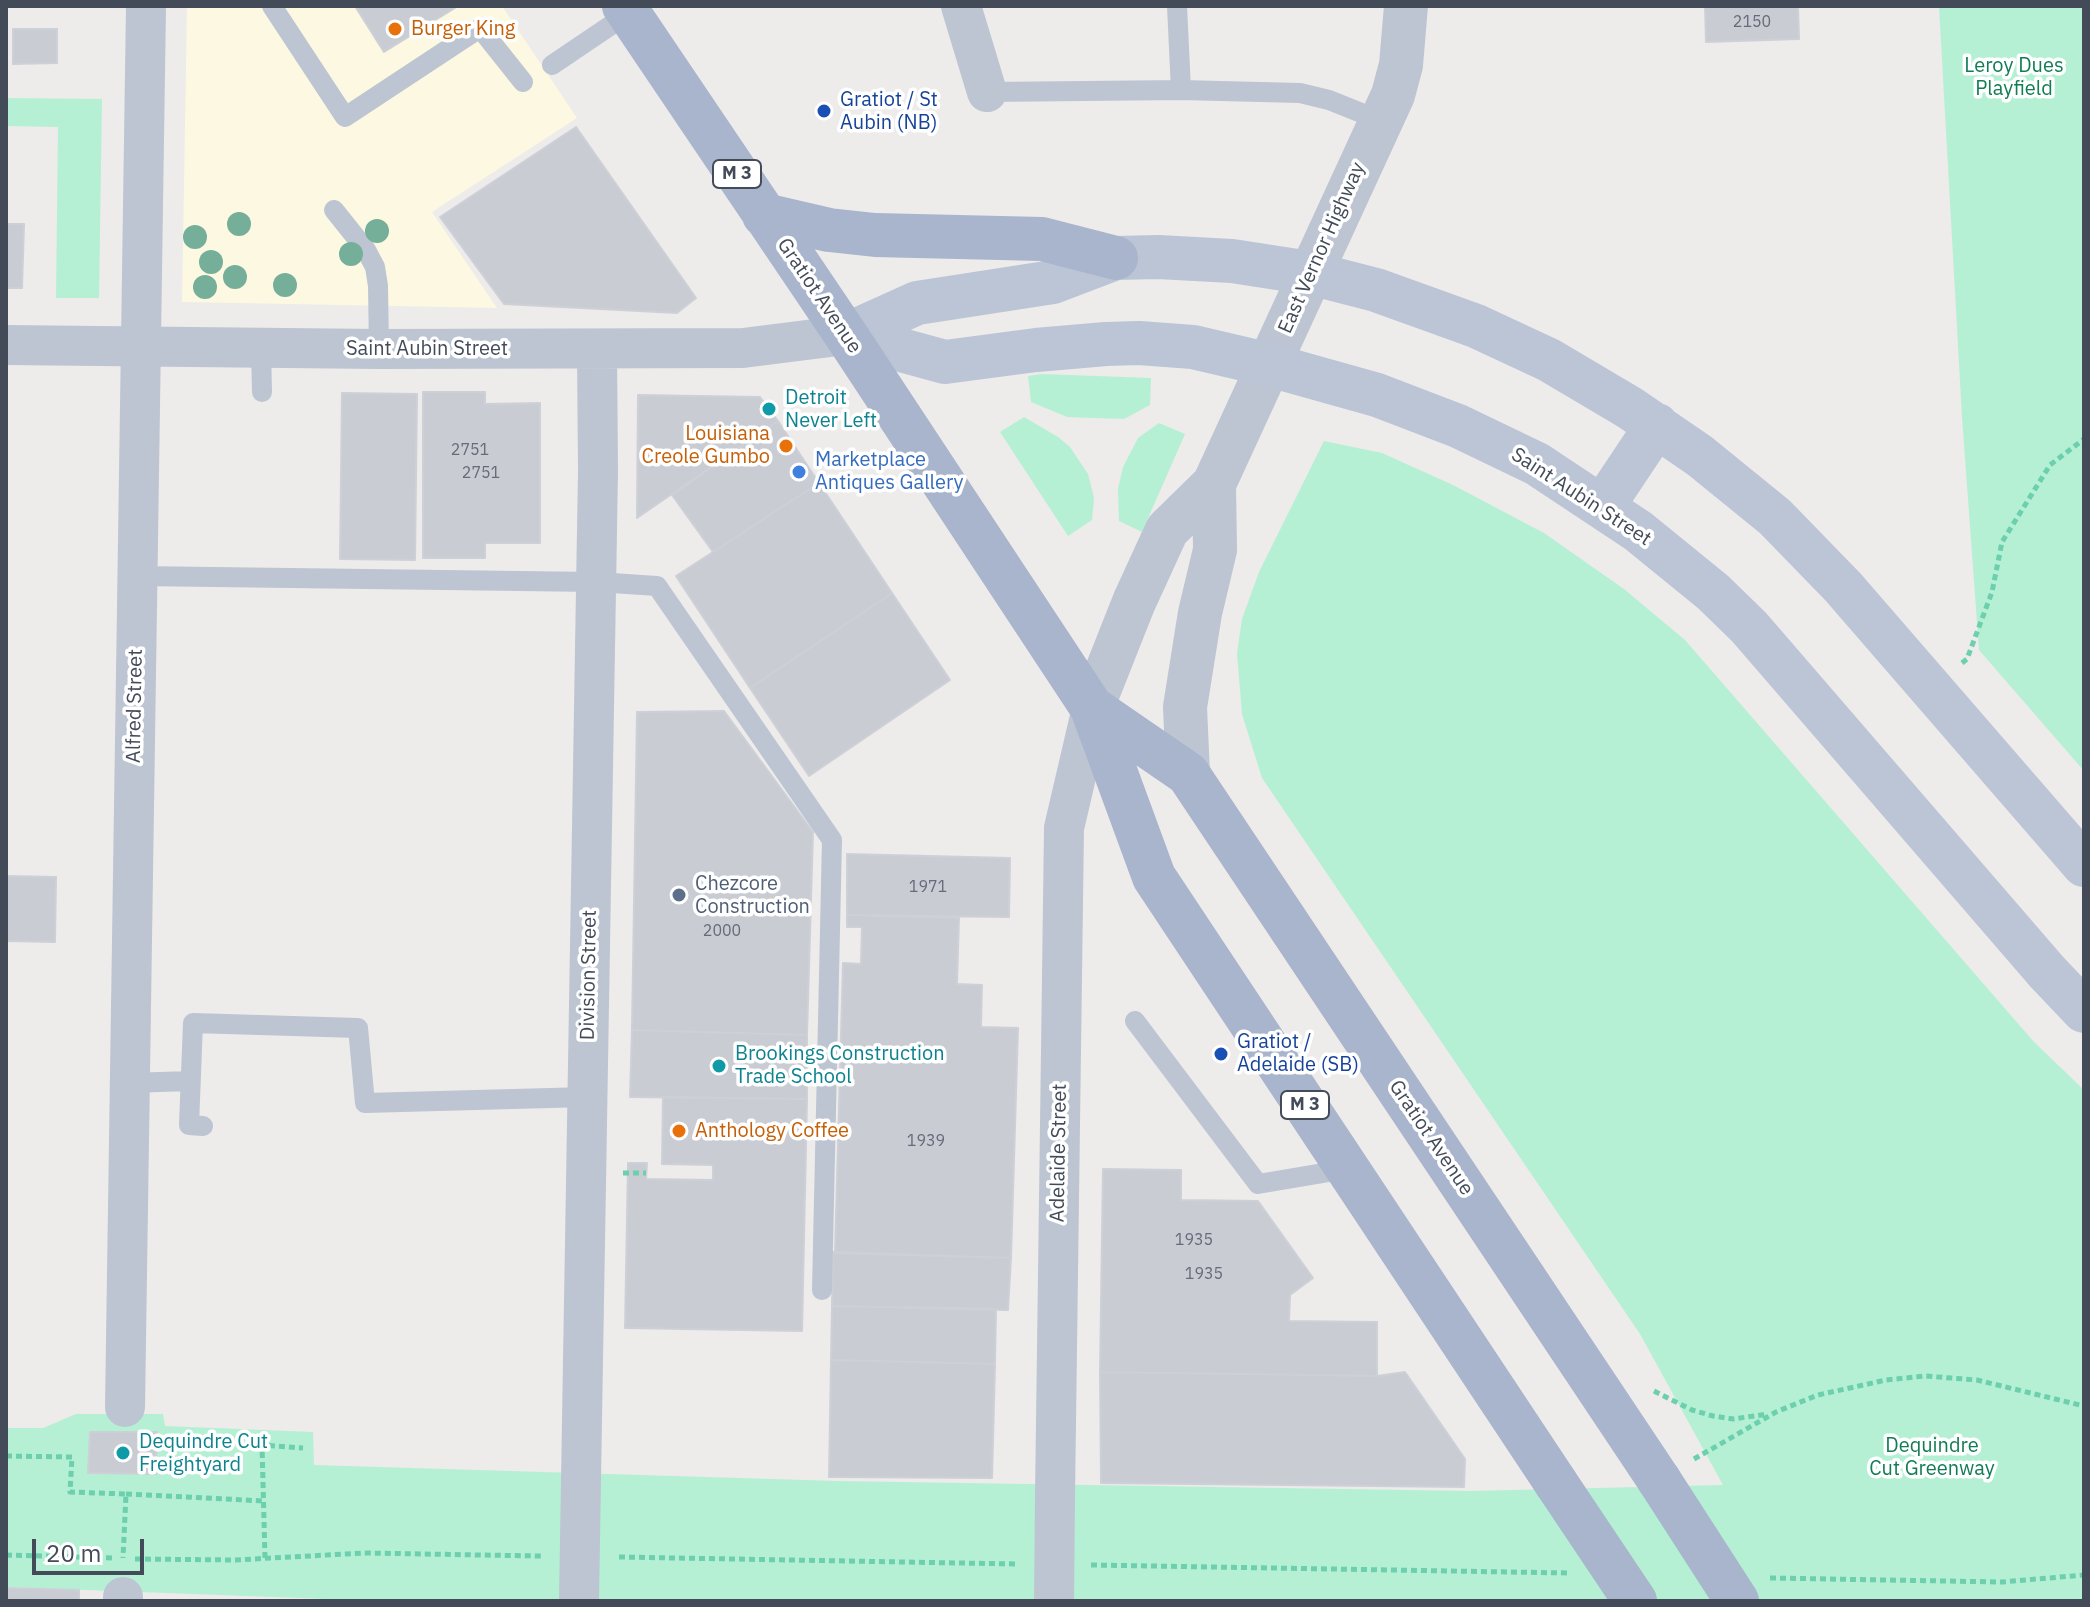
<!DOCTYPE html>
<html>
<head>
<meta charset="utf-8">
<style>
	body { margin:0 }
	#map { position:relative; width:2090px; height:1607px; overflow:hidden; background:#eeebeb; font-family:"IBM Plex Sans",sans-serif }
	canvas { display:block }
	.frame { position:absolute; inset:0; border:8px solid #434b59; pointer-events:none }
	.scale { position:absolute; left:32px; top:1539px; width:112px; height:36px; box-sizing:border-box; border:4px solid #434b59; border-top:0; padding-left:10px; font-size:24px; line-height:28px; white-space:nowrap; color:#434b59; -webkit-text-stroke:6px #fff; paint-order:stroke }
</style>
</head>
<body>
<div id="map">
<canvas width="2090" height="1607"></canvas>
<div class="frame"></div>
<div class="scale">20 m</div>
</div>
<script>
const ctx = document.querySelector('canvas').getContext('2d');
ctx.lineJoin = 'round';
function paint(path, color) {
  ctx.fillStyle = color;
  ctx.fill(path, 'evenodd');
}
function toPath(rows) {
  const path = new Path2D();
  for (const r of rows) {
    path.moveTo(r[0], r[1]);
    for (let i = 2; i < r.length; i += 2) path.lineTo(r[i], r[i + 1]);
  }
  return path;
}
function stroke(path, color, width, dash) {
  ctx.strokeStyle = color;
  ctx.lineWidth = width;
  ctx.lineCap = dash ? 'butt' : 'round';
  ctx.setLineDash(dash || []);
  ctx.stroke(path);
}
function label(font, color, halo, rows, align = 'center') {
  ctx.font = font + ' "IBM Plex Sans",sans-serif';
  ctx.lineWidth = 7;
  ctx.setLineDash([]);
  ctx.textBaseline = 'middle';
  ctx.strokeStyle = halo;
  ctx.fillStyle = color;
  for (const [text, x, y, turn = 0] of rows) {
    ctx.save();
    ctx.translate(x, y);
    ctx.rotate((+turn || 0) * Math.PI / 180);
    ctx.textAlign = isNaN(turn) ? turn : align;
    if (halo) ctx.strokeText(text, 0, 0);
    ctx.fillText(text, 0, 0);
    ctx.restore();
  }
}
paint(toPath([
	[187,6,502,6,577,118,432,212,497,308,182,302]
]), '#fcf8e1');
paint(toPath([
	[1939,6,2084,6,2084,771,1979,650,1962,417],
	[6,98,102,99,99,298,56,298,58,127,6,126],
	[1042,374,1151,378,1150,405,1124,419,1067,417,1031,402,1028,376],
	[1024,417,1058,437,1070,447,1088,474,1094,498,1092,520,1068,536,1000,432],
	[1159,423,1185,434,1142,532,1119,521,1118,489,1123,467,1138,438],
	[1324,441,1382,453,1453,485,1544,533,1624,589,1685,640,2034,1042,2084,1090,2084,1601,380,1601,6,1587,6,1428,43,1428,76,1414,163,1414,165,1426,313,1432,314,1465,837,1481,1470,1491,1723,1485,1640,1334,1262,778,1242,714,1237,653,1242,619,1259,572]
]), '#b5f0d4');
const building = toPath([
	[355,6,458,6,384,52,355,6],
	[1705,6,1798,6,1799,39,1706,42,1705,6],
	[13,29,57,29,57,63,13,64,13,29],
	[576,127,696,298,677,313,504,304,440,217,576,127],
	[6,224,24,224,22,288,6,288,6,224],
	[423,392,485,392,485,404,540,403,540,543,485,543,485,558,423,558,423,392],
	[342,393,417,394,415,560,340,559,342,393],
	[638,395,760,397,778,421,637,518,638,395],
	[778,421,819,483,713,552,672,495,778,421],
	[819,483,892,593,750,688,676,576,819,483],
	[892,593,950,680,809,776,750,688,892,593],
	[724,711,813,832,807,1035,632,1030,637,712,724,711],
	[847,854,1010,858,1009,917,847,915,847,854],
	[6,876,56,877,55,942,6,941,6,876],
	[847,915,959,918,957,984,982,985,981,1027,1018,1028,1011,1258,835,1253,843,963,861,964,862,927,847,927,847,915],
	[632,1030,807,1035,807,1099,630,1097,632,1030],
	[663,1097,807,1099,802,1331,625,1328,628,1163,647,1163,646,1179,713,1180,713,1165,662,1164,663,1097],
	[1103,1169,1181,1170,1181,1200,1258,1201,1313,1278,1290,1295,1289,1321,1377,1322,1377,1376,1100,1372,1103,1169],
	[833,1252,1011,1258,1008,1310,832,1306,833,1252],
	[832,1306,996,1309,995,1364,831,1360,832,1306],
	[831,1360,995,1364,992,1478,829,1477,831,1360],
	[1100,1372,1377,1376,1405,1372,1465,1459,1464,1487,1101,1483,1100,1372],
	[90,1432,157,1432,156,1474,88,1473,90,1432],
	[6,1588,79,1590,79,1601,6,1601,6,1588]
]);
paint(building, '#caccd4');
stroke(building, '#ced0d7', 2);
stroke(toPath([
	[1962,663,1967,659,1992,592,2002,542,2050,465,2084,439],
	[623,1173,646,1173],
	[1654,1391,1692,1410,1713,1416,1733,1419,1768,1414],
	[6,1456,72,1457,70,1492,126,1494,123,1558],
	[1694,1459,1776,1412,1818,1395,1886,1380,1925,1376,1977,1380,2084,1406],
	[126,1494,264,1501],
	[6,1555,113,1558],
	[619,1557,1017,1564],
	[265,1558,262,1445,303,1448],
	[135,1559,235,1560,364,1553,541,1556],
	[1091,1565,1569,1573],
	[1770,1578,2002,1582,2084,1575]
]), '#6ccfad', 5, [6, 4]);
stroke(toPath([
	[272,6,345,117,480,28,523,82],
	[1177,6,1181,90],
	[552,65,629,13],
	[987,92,1181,90,1300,93,1329,100,1379,120],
	[334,210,366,250,375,267,378,286,379,349],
	[261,348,262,392],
	[137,576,596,582,657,586,832,840,822,1290],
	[1135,1021,1258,1184,1347,1169],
	[129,1083,190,1081],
	[203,1126,189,1125,193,1023,358,1028,365,1103,587,1097]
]), '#bdc5d2', 20);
stroke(toPath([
	[961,6,987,92],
	[6,345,379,349,743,348,846,335],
	[583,1360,598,471,597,350],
	[125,1407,146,6],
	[1055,1496,1064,828,1092,708],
	[123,1601,123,1597]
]), '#bdc5d2', 40);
stroke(toPath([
	[1092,708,1134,602,1167,530,1214,484,1393,95,1401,65,1406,6],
	[1188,774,1185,707,1200,613,1215,550,1214,484]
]), '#bdc5d2', 44);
stroke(toPath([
	[846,335,945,362,1036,350,1106,344,1139,343,1193,347,1270,365,1377,395,1458,426,1537,464,1638,531,1713,592,1749,627,2047,972,2084,1011],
	[846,335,917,303,1053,282,1116,258,1158,257,1232,261,1310,273,1376,290,1476,326,1549,360,1630,408,1700,456,1775,517,1843,587,2084,865],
	[1603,506,1657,425]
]), '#bcc5d6', 44);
stroke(toPath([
	[624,6,846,335,1092,708,1154,877,1556,1483],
	[764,215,829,230,875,235,1042,239,1116,258],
	[1092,708,1188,774,1659,1480]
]), '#a8b5cc', 44);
stroke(toPath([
	[579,1601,583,1360],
	[1054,1601,1055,1496]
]), '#bdc5d2', 40);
stroke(toPath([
	[1659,1480,1737,1601],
	[1556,1483,1635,1601]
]), '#a8b5cc', 44);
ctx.fillStyle = '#75ae99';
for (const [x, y] of [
	[239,224],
	[377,231],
	[195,237],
	[351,254],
	[211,262],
	[235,277],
	[285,285],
	[205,287]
]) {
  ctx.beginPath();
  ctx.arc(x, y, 12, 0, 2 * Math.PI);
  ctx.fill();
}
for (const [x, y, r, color] of [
	[395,29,8,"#e8710a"],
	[824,111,8,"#1a4fb4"],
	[769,409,8,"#0f9aa8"],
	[786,446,8,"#e8710a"],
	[799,472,8,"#3f7fe0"],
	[679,895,8,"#5c6f8a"],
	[1221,1054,8,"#1a4fb4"],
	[719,1066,8,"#0f9aa8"],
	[679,1131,8,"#e8710a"],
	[123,1453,8,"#0f9aa8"]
]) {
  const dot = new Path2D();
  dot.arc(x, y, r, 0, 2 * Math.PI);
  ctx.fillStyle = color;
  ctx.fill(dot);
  stroke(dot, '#fff', 3);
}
label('16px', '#656b78', null, [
	["2150",1752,22],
	["2751",470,450],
	["2751",481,473],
	["1971",928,887],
	["2000",722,931],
	["1939",926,1141],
	["1935",1194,1240],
	["1935",1204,1274]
]);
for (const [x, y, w] of [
	[737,174,48],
	[1305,1105,48]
]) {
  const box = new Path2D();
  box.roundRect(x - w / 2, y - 14, w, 28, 6);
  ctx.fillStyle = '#fff';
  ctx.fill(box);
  stroke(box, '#434b59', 2);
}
label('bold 18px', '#434b59', null, [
	["M 3",737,174],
	["M 3",1305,1105]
]);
label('20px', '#c56008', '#fff', [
	["Burger King",411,29],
	["Louisiana",770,434,"right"],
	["Creole Gumbo",770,457,"right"],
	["Anthology Coffee",695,1131]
], 'left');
label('20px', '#127c56', '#fff', [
	["Leroy Dues",2014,66],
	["Playfield",2014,89],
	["Dequindre",1932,1446],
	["Cut Greenway",1932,1469]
]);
label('20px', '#164399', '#fff', [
	["Gratiot / St",840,100],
	["Aubin (NB)",840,123],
	["Gratiot /",1237,1042],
	["Adelaide (SB)",1237,1065]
], 'left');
label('20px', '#434b59', '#fff', [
	["East Vernor Highway",1322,248,-66],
	["Gratiot Avenue",819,296,56],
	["Saint Aubin Street",427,349],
	["Saint Aubin Street",1581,497,33],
	["Alfred Street",135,706,-89],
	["Division Street",589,975,-89],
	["Gratiot Avenue",1431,1138,56],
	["Adelaide Street",1059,1153,-89]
]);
label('20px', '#0d838f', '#fff', [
	["Detroit",785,398],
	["Never Left",785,421],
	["Brookings Construction",735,1054],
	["Trade School",735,1077],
	["Dequindre Cut",139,1442],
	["Freightyard",139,1465]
], 'left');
label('20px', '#366cbe', '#fff', [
	["Marketplace",815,460],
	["Antiques Gallery",815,483]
], 'left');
label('20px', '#4e5e75', '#fff', [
	["Chezcore",695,884],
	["Construction",695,907]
], 'left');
</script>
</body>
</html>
